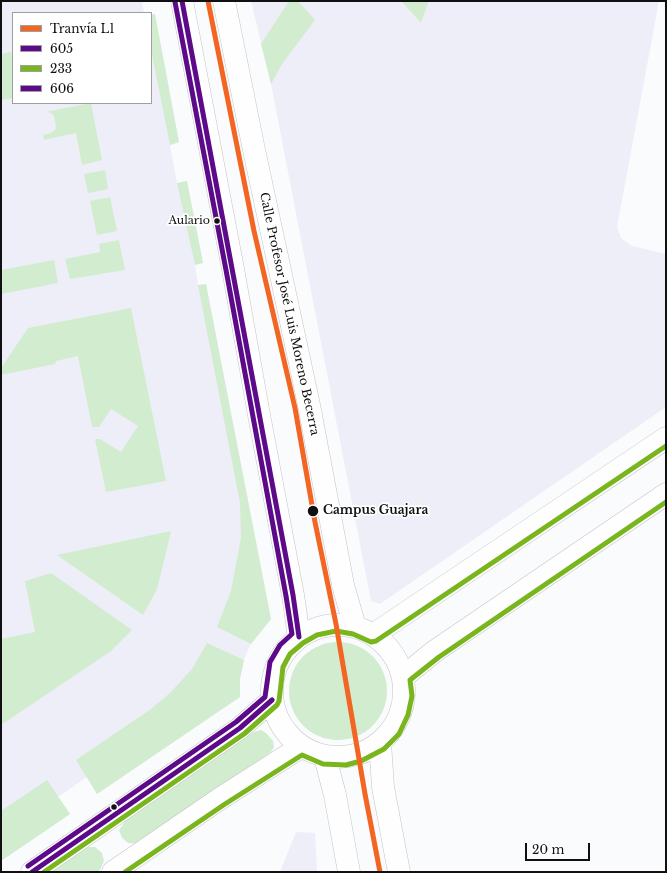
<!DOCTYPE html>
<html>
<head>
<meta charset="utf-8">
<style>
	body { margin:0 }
	#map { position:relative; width:667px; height:873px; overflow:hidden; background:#fafbfd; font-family:"Libre Baskerville",serif }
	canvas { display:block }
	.frame { position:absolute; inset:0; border:2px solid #101012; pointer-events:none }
	.legend { position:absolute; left:12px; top:12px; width:140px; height:92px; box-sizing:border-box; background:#fff; border:1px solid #9f9fa0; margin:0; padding:5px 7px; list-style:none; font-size:12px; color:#101012 }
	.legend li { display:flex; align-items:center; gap:8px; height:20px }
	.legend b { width:20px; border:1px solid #9f9fa0 }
	.scale { position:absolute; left:525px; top:843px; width:65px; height:18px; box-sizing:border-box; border:2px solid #101012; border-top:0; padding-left:5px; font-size:12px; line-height:14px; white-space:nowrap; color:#101012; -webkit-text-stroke:3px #fff; paint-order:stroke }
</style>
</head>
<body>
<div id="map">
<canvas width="667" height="873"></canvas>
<div class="frame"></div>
<ul class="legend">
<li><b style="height:5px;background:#f26522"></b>Tranvía L1</li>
<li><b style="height:5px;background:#5c0a8a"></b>605</li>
<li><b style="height:5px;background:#79b51d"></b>233</li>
<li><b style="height:5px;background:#5c0a8a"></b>606</li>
</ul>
<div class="scale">20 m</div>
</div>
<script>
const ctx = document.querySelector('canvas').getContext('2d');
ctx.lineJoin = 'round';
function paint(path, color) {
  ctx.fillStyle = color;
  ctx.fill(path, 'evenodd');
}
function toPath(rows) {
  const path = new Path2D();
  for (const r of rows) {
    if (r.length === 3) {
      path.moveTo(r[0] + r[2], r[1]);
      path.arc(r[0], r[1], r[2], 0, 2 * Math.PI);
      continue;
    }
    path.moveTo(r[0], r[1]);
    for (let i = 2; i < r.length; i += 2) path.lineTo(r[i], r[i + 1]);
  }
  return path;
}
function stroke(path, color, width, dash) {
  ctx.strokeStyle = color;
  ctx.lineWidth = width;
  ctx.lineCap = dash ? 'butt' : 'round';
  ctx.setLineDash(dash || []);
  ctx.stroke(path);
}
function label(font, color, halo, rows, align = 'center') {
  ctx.font = font + ' "Libre Baskerville",serif';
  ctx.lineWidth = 3.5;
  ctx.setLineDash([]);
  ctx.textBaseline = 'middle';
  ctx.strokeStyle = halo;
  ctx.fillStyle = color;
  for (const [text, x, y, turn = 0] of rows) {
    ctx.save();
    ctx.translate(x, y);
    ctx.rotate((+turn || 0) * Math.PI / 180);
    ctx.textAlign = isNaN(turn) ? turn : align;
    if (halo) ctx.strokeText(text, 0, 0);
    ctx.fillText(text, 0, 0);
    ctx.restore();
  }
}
paint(toPath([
	[1,1,142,1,144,13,13,13,13,103,151,103,151,15,155,14,179,142,170,145,177,183,187,181,203,263,195,265,198,285,206,284,271,619,251,644,248,650,244,660,240,679,240,697,97,794,87,777,58,797,70,814,1,861],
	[251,1,401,1,421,23,429,1,659,1,617,227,621,238,632,246,666,254,666,407,380,604,371,601,271,84],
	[296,832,315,833,317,872,280,872]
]), '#eeeef8');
paint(toPath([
	[289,1,298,1,315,20,282,64,271,84,261,44],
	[401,1,429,1,421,23],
	[155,14,179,142,170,145,151,50,151,15],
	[11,52,13,63,13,98,1,100,1,54],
	[91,103,102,160,82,165,76,133,44,140,43,135,51,133,55,130,56,125,54,116,51,113,45,112],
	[105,170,108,189,88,193,84,174],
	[187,181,203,263,195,265,177,183],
	[110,197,117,231,97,235,90,201],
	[119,240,125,270,70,279,65,259,100,252,99,244],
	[54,260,58,283,1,294,1,270],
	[206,284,271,619,251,644,217,627,231,591,241,538,240,503,198,285],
	[131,308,166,481,106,492,95,439,100,439,121,452,138,426,111,409,99,427,92,427,78,356,56,361,55,364,1,375,1,368,28,328],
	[171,531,165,557,157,589,143,615,57,555],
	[51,573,132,630,111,651,1,725,1,639,35,632,25,581],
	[338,691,49],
	[207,643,244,660,240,679,240,697,97,794,76,760,151,709,170,693,192,669],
	[261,730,266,733,273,741,274,747,271,752,139,844,128,843,122,838,119,830,125,821,254,732],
	[47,780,70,814,1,861,1,811],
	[86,847,95,847,102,853,104,861,100,870,97,872,49,872]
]), '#d2eccf');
const secondary = toPath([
	[182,1,233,269,259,415,293,595,299,637],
	[224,1,254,150,309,405,343,585,355,627],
	[338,691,66],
	[373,635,666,438],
	[403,677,435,651,666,494],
	[380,743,383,787,399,872],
	[325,757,335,795,349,872],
	[32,872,240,728,272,700],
	[113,872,221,798,301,747]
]);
stroke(secondary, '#c4c4c6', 23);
stroke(secondary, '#fefeff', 22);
stroke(toPath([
	[182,1,293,595,299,637],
	[32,872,240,728,272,700]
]), '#5c0a8a', 5);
stroke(toPath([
	[44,872,244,734,277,705,279,701,283,667,290,654,303,643,317,635,336,631,353,634,371,642,376,641,666,446],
	[125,872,225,804,302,755,323,764,346,765,361,761,384,749,399,734,408,715,412,696,410,680,439,657,666,502]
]), '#79b51d', 5);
stroke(toPath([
	[28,866,236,722,265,697,270,662,280,645,292,634,286,596,226,270,175,2]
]), '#5c0a8a', 5);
stroke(toPath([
	[208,1,254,231,295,408,315,522,336,624,365,794,380,872]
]), '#f26522', 5);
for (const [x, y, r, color] of [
	[217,221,3.5,"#101012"],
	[313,511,6,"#101012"],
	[114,807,3.5,"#101012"]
]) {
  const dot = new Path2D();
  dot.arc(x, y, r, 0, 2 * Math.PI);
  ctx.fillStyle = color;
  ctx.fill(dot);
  stroke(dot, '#fff', 1.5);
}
label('11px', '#101012', '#fff', [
	["Aulario",210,221]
], 'right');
label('12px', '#101012', '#fff', [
	["Calle Profesor José Luis Moreno Becerra",289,314,78]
]);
label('bold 12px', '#101012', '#fff', [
	["Campus Guajara",323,511]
], 'left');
</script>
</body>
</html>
